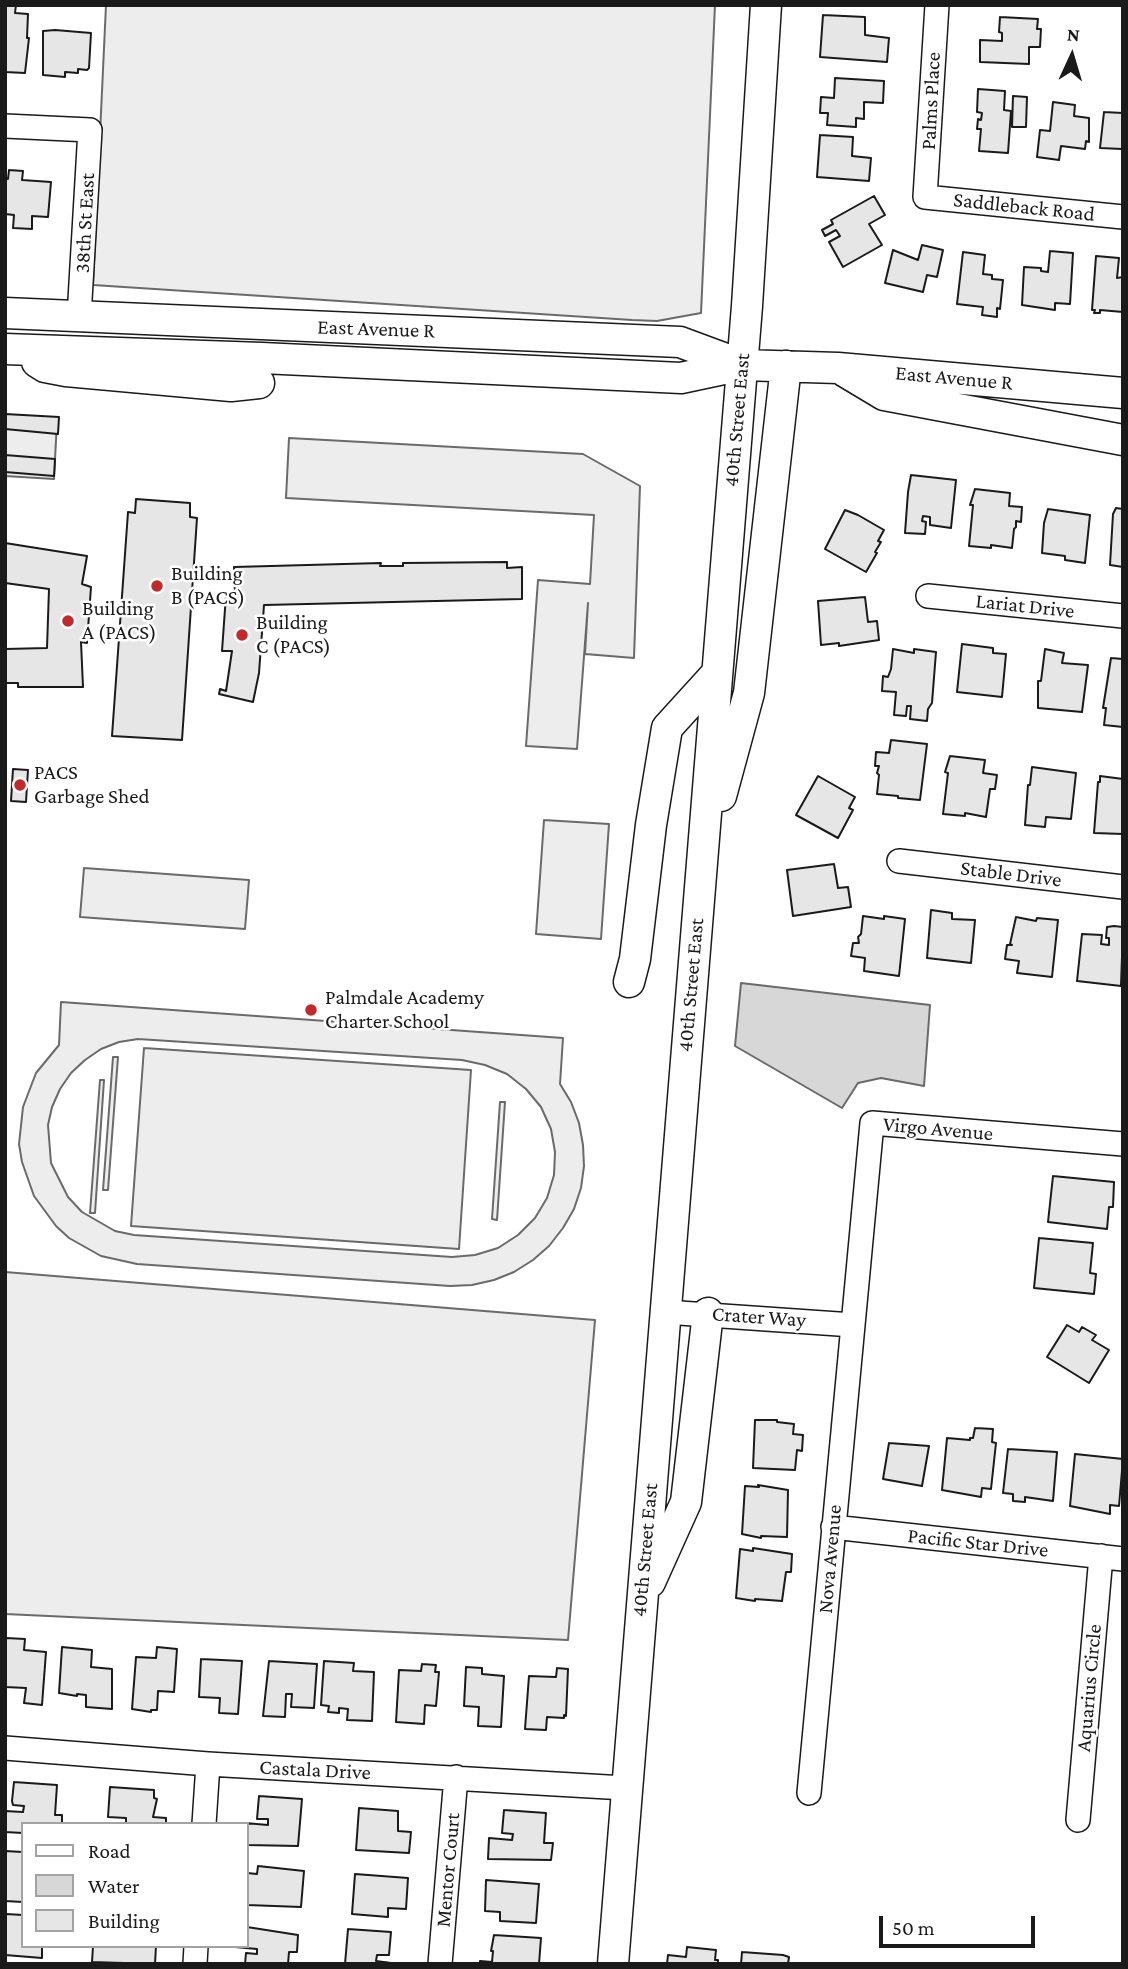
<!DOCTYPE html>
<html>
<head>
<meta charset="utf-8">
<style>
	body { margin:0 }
	#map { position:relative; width:1128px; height:1969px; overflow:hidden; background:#fff; font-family:"Crimson Pro",serif }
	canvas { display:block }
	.frame { position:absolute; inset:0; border:7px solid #1a1a1a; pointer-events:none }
	.legend { position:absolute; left:21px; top:1822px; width:228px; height:126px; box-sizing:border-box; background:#fff; border:2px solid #a3a3a3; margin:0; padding:9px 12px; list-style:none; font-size:21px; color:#1a1a1a }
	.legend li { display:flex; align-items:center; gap:14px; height:35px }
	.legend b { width:35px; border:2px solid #a3a3a3 }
	.north { position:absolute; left:1037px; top:21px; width:70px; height:70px; -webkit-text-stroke:5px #fff; paint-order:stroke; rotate:4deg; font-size:19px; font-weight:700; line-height:28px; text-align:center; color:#1a1a1a }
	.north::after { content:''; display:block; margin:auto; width:24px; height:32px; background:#1a1a1a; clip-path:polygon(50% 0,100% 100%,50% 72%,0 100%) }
	.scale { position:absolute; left:879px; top:1916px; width:156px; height:32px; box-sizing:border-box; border:4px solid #1a1a1a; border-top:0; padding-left:9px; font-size:21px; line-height:24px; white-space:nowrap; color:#1a1a1a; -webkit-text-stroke:5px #fff; paint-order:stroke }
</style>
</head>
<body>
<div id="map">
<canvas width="1128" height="1969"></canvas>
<div class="frame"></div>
<ul class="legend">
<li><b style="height:9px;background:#fff"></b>Road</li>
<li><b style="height:19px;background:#d7d7d7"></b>Water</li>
<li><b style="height:19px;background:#e6e6e6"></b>Building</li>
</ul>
<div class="north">N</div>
<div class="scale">50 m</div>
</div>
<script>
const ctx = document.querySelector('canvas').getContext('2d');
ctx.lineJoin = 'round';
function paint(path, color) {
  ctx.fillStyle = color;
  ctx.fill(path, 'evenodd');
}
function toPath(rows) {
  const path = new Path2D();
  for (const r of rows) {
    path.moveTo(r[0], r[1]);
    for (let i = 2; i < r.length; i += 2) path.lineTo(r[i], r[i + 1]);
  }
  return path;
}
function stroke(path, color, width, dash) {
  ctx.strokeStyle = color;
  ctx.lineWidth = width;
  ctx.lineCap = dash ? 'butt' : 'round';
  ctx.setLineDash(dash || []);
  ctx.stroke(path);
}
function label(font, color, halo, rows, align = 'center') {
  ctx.font = font + ' "Crimson Pro",serif';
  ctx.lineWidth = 5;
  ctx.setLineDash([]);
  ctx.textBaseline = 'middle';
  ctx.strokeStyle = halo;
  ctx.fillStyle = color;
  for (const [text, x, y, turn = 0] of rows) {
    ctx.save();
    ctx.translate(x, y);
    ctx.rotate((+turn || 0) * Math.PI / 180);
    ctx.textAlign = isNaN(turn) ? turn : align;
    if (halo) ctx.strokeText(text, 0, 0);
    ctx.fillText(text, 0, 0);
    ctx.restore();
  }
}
const built = toPath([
	[106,5,715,5,701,313,657,321,632,320,93,285,106,5],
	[5,418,57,421,54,479,5,476,5,418],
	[289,438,583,454,640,486,634,658,585,654,588,603,577,749,526,746,538,580,590,584,594,515,286,498,289,438],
	[544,820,609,824,601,939,536,934,544,820],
	[84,868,249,880,245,929,80,917,84,868],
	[61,1002,563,1038,560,1084,571,1102,579,1123,583,1145,584,1166,581,1188,574,1209,563,1228,549,1246,533,1260,514,1272,494,1280,472,1285,450,1286,137,1264,101,1256,69,1238,56,1226,34,1196,22,1162,19,1144,23,1107,36,1073,59,1045,61,1002],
	[138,1039,462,1060,485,1065,507,1074,526,1089,541,1107,551,1129,555,1152,554,1175,547,1198,535,1218,518,1235,498,1248,475,1255,452,1257,134,1235,115,1231,82,1212,68,1197,51,1163,48,1125,52,1107,60,1089,71,1073,85,1060,101,1049,119,1042,138,1039],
	[144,1048,471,1070,459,1249,131,1226,144,1048],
	[113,1057,118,1057,108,1190,103,1190,113,1057],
	[100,1080,104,1080,95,1213,90,1213,100,1080],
	[500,1102,505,1102,497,1220,492,1219,500,1102],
	[5,1272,595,1320,568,1640,5,1614,5,1272]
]);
paint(built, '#ededed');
stroke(built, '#6a6a6a', 2);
const water = toPath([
	[741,983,930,1005,924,1086,881,1078,858,1083,842,1108,735,1046,741,983]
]);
paint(water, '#d7d7d7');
stroke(water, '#6a6a6a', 2);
const building = toPath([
	[5,5,16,5,15,13,28,14,27,38,29,38,25,73,5,72,5,5],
	[823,15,865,17,865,35,889,38,887,62,820,57,823,15],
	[1000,17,1038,19,1037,29,1041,29,1040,47,1029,47,1029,64,980,62,980,40,1002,41,1002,33,999,32,1000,17],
	[55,30,91,33,89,68,87,70,78,69,78,73,65,72,65,77,43,75,43,31,55,30],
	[835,78,884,81,883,103,864,102,864,119,856,118,856,127,827,125,828,113,820,113,821,97,834,98,835,78],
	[978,89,1005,91,1004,110,1011,111,1008,153,979,151,981,129,977,129,978,119,981,120,982,113,977,112,978,89],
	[1013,96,1027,97,1026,127,1012,127,1013,96],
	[1053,102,1075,105,1074,116,1089,118,1089,142,1086,141,1085,149,1061,146,1059,160,1037,157,1040,130,1050,131,1053,102],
	[1104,112,1123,113,1122,149,1100,148,1104,112],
	[820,135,853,137,852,156,871,158,869,181,817,177,820,135],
	[9,170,23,171,22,180,51,182,48,217,32,216,32,229,13,228,14,215,5,214,5,178,8,179,9,170],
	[874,196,885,215,869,224,882,245,843,267,829,242,840,236,836,230,825,236,822,230,833,224,831,220,874,196],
	[922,245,943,250,937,277,927,275,923,292,885,283,893,250,918,260,922,245],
	[1050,251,1073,253,1070,304,1055,303,1055,310,1022,305,1024,267,1041,268,1041,271,1048,272,1050,251],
	[963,252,985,255,983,274,992,275,992,279,1003,280,1000,309,997,308,997,317,982,315,983,307,957,304,963,252],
	[1096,256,1119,258,1117,278,1123,277,1123,312,1100,310,1100,313,1094,313,1095,310,1092,310,1096,256],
	[5,414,59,417,58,434,5,429,5,414],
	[5,455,55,459,54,476,5,472,5,455],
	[911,475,956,480,951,528,930,525,930,517,923,516,922,521,926,522,925,534,905,533,908,492,911,475],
	[975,489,1010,493,1009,506,1022,507,1021,522,1016,521,1016,527,1014,529,1012,548,991,545,991,548,969,546,973,505,970,505,975,489],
	[136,499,190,503,190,517,197,518,182,740,112,736,128,512,135,513,136,499],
	[1116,508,1123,509,1123,567,1110,565,1113,514,1116,508],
	[1048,509,1090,515,1085,563,1065,560,1065,556,1042,553,1044,523,1048,509],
	[845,510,858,515,884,530,878,541,881,542,875,552,877,553,866,572,825,549,845,510],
	[5,543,87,556,82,584,91,587,87,643,81,642,83,687,18,687,18,683,5,683,5,649,47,648,49,589,5,583,5,543],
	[507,562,507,568,522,567,522,599,264,605,259,673,253,702,219,694,220,689,226,691,232,651,222,651,226,595,235,595,234,567,381,563,380,566,403,566,403,563,507,562],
	[865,597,868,622,877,621,879,640,839,646,839,643,821,645,818,601,865,597],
	[962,644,993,648,993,653,1006,654,1002,697,957,692,962,644],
	[893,649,914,653,914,649,936,652,932,703,928,709,927,721,910,719,911,706,907,706,906,716,894,715,896,692,882,691,883,676,888,677,891,669,893,649],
	[1045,649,1064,653,1062,663,1088,665,1082,712,1038,708,1038,681,1041,681,1045,649],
	[1111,658,1123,659,1123,727,1104,725,1106,708,1103,708,1111,658],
	[891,740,927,744,920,800,898,798,898,796,877,794,879,775,877,773,879,766,875,766,876,752,889,753,891,740],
	[950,756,985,760,983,773,997,775,995,789,990,789,986,817,965,813,965,816,943,814,948,773,945,772,950,756],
	[1032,767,1076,773,1071,819,1046,817,1045,827,1025,825,1028,785,1030,785,1032,767],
	[13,769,28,770,26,802,11,801,13,769],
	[818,776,855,797,849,808,853,810,838,838,796,815,818,776],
	[1100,776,1123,779,1123,834,1094,833,1098,782,1100,782,1100,776],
	[834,864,838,888,848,887,851,907,793,916,787,870,834,864],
	[931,910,952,913,952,919,975,920,971,963,927,958,931,910],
	[863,916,884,919,884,916,905,919,899,976,864,971,865,958,851,956,853,943,859,943,858,937,861,934,863,916],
	[1016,917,1036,921,1037,918,1058,920,1052,977,1017,973,1019,961,1005,959,1007,945,1012,945,1010,944,1016,917],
	[1114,926,1123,927,1121,986,1077,981,1082,934,1102,935,1101,944,1109,945,1109,938,1106,938,1107,927,1114,926],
	[1053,1176,1114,1182,1113,1207,1109,1207,1107,1229,1048,1222,1053,1176],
	[1039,1238,1093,1243,1090,1273,1096,1274,1094,1294,1034,1288,1039,1238],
	[1067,1325,1079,1332,1082,1327,1096,1335,1092,1340,1109,1350,1089,1383,1047,1357,1067,1325],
	[755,1420,777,1420,777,1422,794,1424,793,1434,803,1435,802,1451,797,1450,795,1470,753,1468,755,1420],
	[975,1428,993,1429,992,1442,996,1443,991,1489,982,1488,981,1497,942,1490,947,1438,970,1440,970,1438,973,1438,975,1428],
	[889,1443,929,1446,922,1486,883,1479,889,1443],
	[1008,1449,1057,1452,1053,1501,1025,1497,1025,1502,1013,1501,1013,1494,1003,1493,1008,1449],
	[1075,1454,1123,1459,1119,1506,1110,1505,1110,1514,1070,1506,1075,1454],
	[758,1485,788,1490,787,1537,761,1536,761,1538,742,1534,745,1486,759,1487,758,1485],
	[753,1548,792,1554,791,1572,786,1572,782,1601,755,1599,755,1601,736,1598,740,1549,753,1551,753,1548],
	[6,1638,25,1639,24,1650,46,1652,42,1705,24,1703,26,1688,5,1687,6,1638],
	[62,1647,92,1650,91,1667,112,1669,112,1709,86,1707,86,1695,77,1694,77,1696,59,1693,62,1647],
	[157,1647,177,1649,174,1692,158,1691,157,1710,151,1710,151,1712,132,1709,136,1657,156,1658,157,1647],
	[201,1659,242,1661,238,1714,219,1713,220,1698,199,1697,201,1659],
	[269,1661,317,1664,314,1708,291,1707,292,1694,286,1694,285,1717,263,1716,269,1661],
	[324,1661,354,1663,353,1671,374,1672,372,1721,347,1720,348,1709,339,1708,339,1713,328,1712,329,1706,321,1705,324,1661],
	[422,1664,436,1665,435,1672,439,1672,436,1706,425,1705,424,1724,396,1722,399,1670,421,1671,422,1664],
	[466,1667,482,1668,482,1674,504,1676,501,1727,478,1726,479,1707,464,1706,466,1667],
	[557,1668,568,1669,566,1716,564,1715,564,1718,547,1717,546,1730,525,1729,529,1676,556,1677,557,1668],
	[14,1782,57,1785,55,1815,62,1815,62,1824,23,1824,23,1833,5,1832,5,1811,23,1812,24,1806,13,1805,12,1801,14,1782],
	[110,1787,154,1790,154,1798,157,1799,153,1817,166,1818,166,1824,126,1824,126,1818,108,1817,110,1787],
	[259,1796,302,1799,298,1846,247,1845,247,1824,245,1823,268,1825,268,1819,257,1819,259,1796],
	[359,1808,398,1811,398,1831,411,1832,409,1853,356,1850,359,1808],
	[504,1810,546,1813,544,1843,553,1843,551,1860,488,1859,489,1838,512,1840,513,1834,502,1833,504,1810],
	[5,1851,23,1852,23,1902,5,1901,5,1851],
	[258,1866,304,1871,301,1907,247,1905,247,1873,257,1874,258,1866],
	[355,1874,408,1878,406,1909,388,1908,388,1917,352,1914,355,1874],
	[486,1880,539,1884,536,1923,500,1921,500,1912,485,1911,486,1880],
	[6,1914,23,1915,23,1946,42,1946,42,1958,5,1955,6,1914],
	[247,1927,298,1935,297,1952,289,1952,288,1964,245,1964,246,1953,257,1954,257,1949,235,1947,247,1946,247,1927],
	[348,1929,391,1932,389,1955,377,1955,376,1961,399,1964,345,1964,348,1929],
	[494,1935,541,1938,539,1964,480,1964,480,1961,492,1962,493,1951,491,1951,494,1935],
	[93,1946,156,1946,155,1964,92,1962,93,1946],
	[687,1947,716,1950,715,1960,718,1960,718,1964,667,1964,668,1955,686,1957,687,1947],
	[742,1952,783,1955,789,1957,788,1964,741,1964,742,1952]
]);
paint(building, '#e6e6e6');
stroke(building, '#1a1a1a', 2);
const minor = toPath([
	[937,5,925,197,1123,217],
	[5,126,90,130,79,317],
	[928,596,1123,616],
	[899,861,1123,887],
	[665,1312,853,1325],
	[833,1527,1123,1559],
	[5,1748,208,1764,625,1788],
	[809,1793,872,1123,1123,1144],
	[1078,1820,1101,1556],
	[204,1824,208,1764],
	[195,1964,196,1946],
	[440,1964,456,1777]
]);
const major = toPath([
	[5,313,680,342,742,365],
	[5,349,262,358,681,378,742,365,838,368,1123,393],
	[37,362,45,367,66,371,231,386,259,383],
	[844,371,884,395,1123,440],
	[721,796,749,693,786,366],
	[629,982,635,959,651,825,667,728,717,673],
	[650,1582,686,1502,708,1313],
	[613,1964,747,306,766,5]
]);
stroke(minor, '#1a1a1a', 26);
stroke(major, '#1a1a1a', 33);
stroke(minor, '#fff', 23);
stroke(major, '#fff', 30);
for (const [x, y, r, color] of [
	[157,586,7,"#c62828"],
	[68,621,7,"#c62828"],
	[242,635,7,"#c62828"],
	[20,785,7,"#c62828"],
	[311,1010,7,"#c62828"]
]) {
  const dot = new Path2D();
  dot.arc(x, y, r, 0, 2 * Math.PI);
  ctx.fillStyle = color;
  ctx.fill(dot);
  stroke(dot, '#fff', 2.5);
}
label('21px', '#1a1a1a', '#fff', [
	["Palms Place",931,101,-87],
	["Saddleback Road",1024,207,6],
	["38th St East",85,223,-87],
	["East Avenue R",376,329,2],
	["East Avenue R",954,378,5],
	["40th Street East",737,420,-85],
	["Lariat Drive",1025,606,6],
	["Stable Drive",1011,874,7],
	["40th Street East",691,985,-85],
	["Virgo Avenue",938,1129,5],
	["Crater Way",759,1317,4],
	["Pacific Star Drive",978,1543,6],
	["40th Street East",645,1550,-85],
	["Nova Avenue",830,1559,-85],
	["Aquarius Circle",1089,1688,-85],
	["Castala Drive",315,1770,3],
	["Mentor Court",448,1870,-85]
]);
label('21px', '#1a1a1a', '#fff', [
	["Building",171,574],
	["B (PACS)",171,598],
	["Building",82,609],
	["A (PACS)",82,633],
	["Building",256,623],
	["C (PACS)",256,647],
	["PACS",34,773],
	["Garbage Shed",34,797],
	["Palmdale Academy",325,998],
	["Charter School",325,1022]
], 'left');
</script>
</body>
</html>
